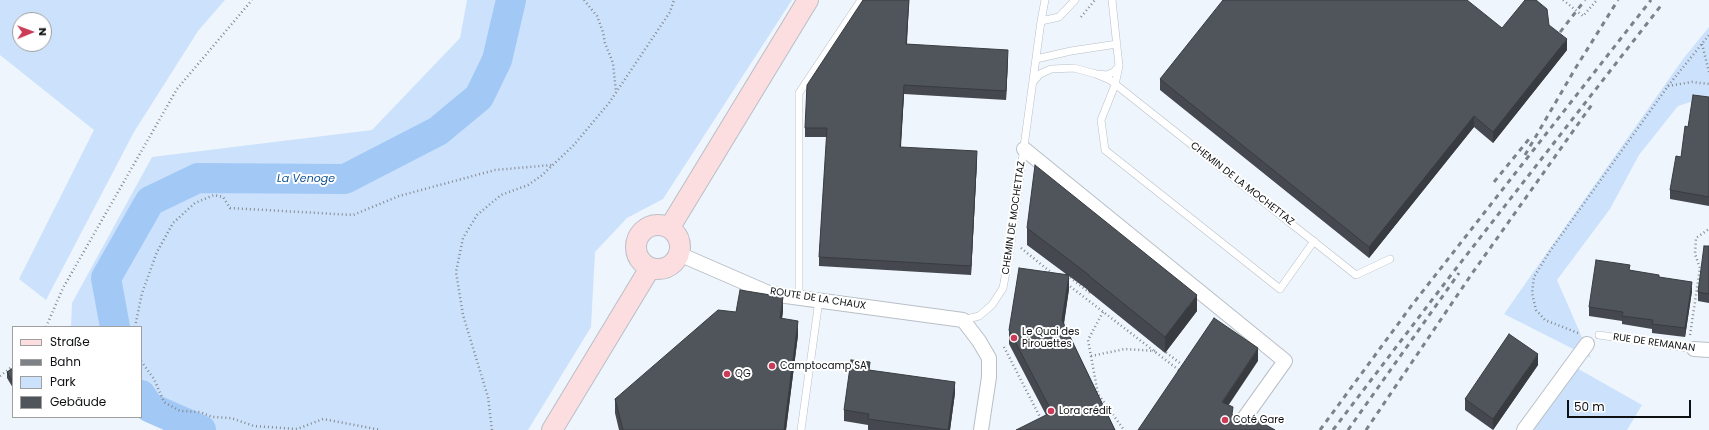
<!DOCTYPE html>
<html>
<head>
<meta charset="utf-8">
<style>
	body { margin:0 }
	#map { position:relative; width:1709px; height:430px; overflow:hidden; background:#eef5fc; font-family:Poppins,sans-serif }
	canvas { display:block }
	.legend { position:absolute; left:12px; top:326px; width:130px; height:92px; box-sizing:border-box; background:#fff; border:1px solid #9f9fa0; margin:0; padding:5px 7px; list-style:none; font-size:12px; color:#0e1012 }
	.legend li { display:flex; align-items:center; gap:8px; height:20px }
	.legend b { width:20px; border:1px solid #9f9fa0 }
	.north { position:absolute; left:12px; top:12px; width:40px; height:40px; box-sizing:border-box; background:#fff; border:1px solid #9f9fa0; border-radius:50%; rotate:89deg; font-size:11px; font-weight:700; line-height:16px; text-align:center; color:#0e1012 }
	.north::after { content:''; display:block; margin:auto; width:14px; height:18px; background:#cb3b57; clip-path:polygon(50% 0,100% 100%,50% 72%,0 100%) }
	.scale { position:absolute; left:1567px; top:400px; width:124px; height:18px; box-sizing:border-box; border:2px solid #0e1012; border-top:0; padding-left:5px; font-size:12px; line-height:14px; white-space:nowrap; color:#0e1012; -webkit-text-stroke:3px #fff; paint-order:stroke }
</style>
</head>
<body>
<div id="map">
<canvas width="1709" height="430"></canvas>
<ul class="legend">
<li><b style="height:5px;background:#fcdde0"></b>Straße</li>
<li><b style="height:5px;background:#7e8287"></b>Bahn</li>
<li><b style="height:11px;background:#cce2fc"></b>Park</li>
<li><b style="height:11px;background:#50555c"></b>Gebäude</li>
</ul>
<div class="north">N</div>
<div class="scale">50 m</div>
</div>
<script>
const ctx = document.querySelector('canvas').getContext('2d');
ctx.lineJoin = 'round';
function paint(path, color) {
  ctx.fillStyle = color;
  ctx.fill(path, 'evenodd');
}
function toPath(rows) {
  const path = new Path2D();
  for (const r of rows) {
    if (r.length === 3) {
      path.moveTo(r[0] + r[2], r[1]);
      path.arc(r[0], r[1], r[2], 0, 2 * Math.PI);
      continue;
    }
    path.moveTo(r[0], r[1]);
    for (let i = 2; i < r.length; i += 2) path.lineTo(r[i], r[i + 1]);
  }
  return path;
}
function stroke(path, color, width, dash) {
  ctx.strokeStyle = color;
  ctx.lineWidth = width;
  ctx.lineCap = dash ? 'butt' : 'round';
  ctx.setLineDash(dash || []);
  ctx.stroke(path);
}
function label(font, color, halo, rows, align = 'center') {
  ctx.font = font + ' Poppins,sans-serif';
  ctx.lineWidth = 4;
  ctx.setLineDash([]);
  ctx.textBaseline = 'middle';
  ctx.strokeStyle = halo;
  ctx.fillStyle = color;
  for (const [text, x, y, turn = 0] of rows) {
    ctx.save();
    ctx.translate(x, y);
    ctx.rotate((+turn || 0) * Math.PI / 180);
    ctx.textAlign = isNaN(turn) ? turn : align;
    if (halo) ctx.strokeText(text, 0, 0);
    ctx.fillText(text, 0, 0);
    ctx.restore();
  }
}
paint(toPath([
	[0,0,225,0,198,31,134,132,46,300,19,279,94,130,0,55],
	[20,20,44,20,44,44,20,44],
	[467,0,792,0,663,199,627,218,595,252,591,327,528,430,163,430,141,406,141,327,71,327,72,303,152,157,372,130,460,38],
	[1709,27,1709,96,1678,106,1639,155,1610,209,1557,280,1591,358,1504,314,1683,59],
	[1575,367,1642,405,1627,430,1531,430]
]), '#cce2fc');
stroke(toPath([
	[115,327,106,278,150,201,198,178,345,179,438,131,479,97,497,60,511,0],
	[141,395,149,407,201,430]
]), '#a2c8f5', 30);
const service = toPath([
	[1112,0,1119,66,1115,85,1101,120,1105,150,1280,289,1314,241],
	[1041,21,1059,17,1075,0],
	[1036,59,1071,51,1117,44],
	[1096,74,1110,80,1356,275,1390,259],
	[1033,82,1040,74,1051,69,1074,68,1096,74,1107,75,1114,72,1119,66],
	[799,297,799,93,861,0],
	[963,320,979,316,992,305,1003,288,1010,250,1041,21,1045,0],
	[1599,335,1694,349],
	[801,430,819,300]
]);
const minor = toPath([
	[1024,149,1285,361,1240,424],
	[679,254,771,294,963,320,979,341,989,358,989,377,981,430],
	[1694,349,1709,350],
	[1524,430,1587,344]
]);
const secondary = toPath([
	[658,247,22],
	[670,227,808,0],
	[552,430,650,268]
]);
stroke(service, '#b9bfc6', 8);
stroke(minor, '#b9bfc6', 16);
stroke(secondary, '#b9bfc6', 22);
stroke(toPath([
	[584,0,597,16,603,32,605,43,613,63,616,92],
	[1563,0,1583,16,1597,0],
	[1081,17,1095,0],
	[1702,44,1709,72],
	[1668,86,1692,82,1709,84],
	[1021,248,1053,274],
	[1067,275,1090,293],
	[1067,284,1180,371],
	[1103,312,1088,340,1098,394,1124,430],
	[46,327,63,288,177,89,252,0],
	[135,327,142,293,157,252,173,223,195,203,214,195,223,197,230,208,353,215,399,196,495,170,552,165],
	[1578,333,1545,320,1536,310,1532,293,1534,277,1550,251,1668,86,1709,35],
	[1690,335,1700,268,1695,254,1696,238,1709,229],
	[1004,347,1042,421],
	[1163,350,1185,367],
	[1091,356,1125,349,1156,351],
	[141,361,154,379,164,402,180,411,200,412,212,417,231,418,254,426,297,429,323,419,381,430],
	[0,376,13,366],
	[492,430,488,397,463,315,456,272,463,238,477,215,501,195,528,185,541,176,573,146,609,103,670,12,674,0]
]), '#84898e', 2.5, [1, 3]);
stroke(service, '#fff', 7);
stroke(minor, '#fff', 14);
stroke(secondary, '#fcdde0', 20);
stroke(toPath([
	[1554,40,1585,0],
	[1525,155,1575,69,1618,0],
	[1494,182,1529,139],
	[1320,430,1412,305,1651,0],
	[1333,430,1451,275,1663,3],
	[1348,430,1459,273],
	[1366,430,1471,275,1593,103]
]), '#7e8287', 3, [5, 5]);
paint(toPath([
	[863,0,909,0,907,44,1008,58,1006,100,904,94,901,147,977,160,971,275,819,266,819,257,827,137,805,137,805,128],
	[1549,25,1567,50,1493,143,1474,127,1369,258,1160,90,1160,79,1502,28],
	[1709,97,1709,206,1670,199,1670,190,1681,157,1688,127],
	[1027,228,1197,311,1165,353,1088,291,1088,290,1069,276,1069,289,1064,324,1115,430,1046,415,1009,344,1009,330,1066,274,1027,245],
	[1709,246,1709,303,1698,301,1698,292],
	[1630,270,1659,277,1692,291,1685,337,1652,333,1652,329,1622,324,1622,321,1589,316,1589,307],
	[783,311,782,319,798,335,786,430,619,430,615,413,615,399,736,312],
	[1538,365,1493,430,1465,410,1465,399],
	[13,368,13,388,7,378,7,372],
	[870,370,955,393,950,430,868,430,868,425,844,421,844,410]
]), '#45494f');
paint(toPath([
	[909,0,906,52,906,44],
	[1567,39,1567,50,1493,143,1493,132],
	[1008,50,1008,58,1006,100,1006,91],
	[904,85,904,94,900,156,900,147],
	[1474,116,1474,127,1369,258,1369,247],
	[977,151,977,160,971,275,971,266],
	[1069,275,1069,289,1062,335,1062,320],
	[1692,282,1692,291,1685,337,1685,328],
	[1197,295,1197,311,1165,353,1165,337],
	[783,297,783,311,780,332,780,318],
	[798,321,798,335,786,430,784,430],
	[1258,348,1258,361,1222,415,1222,402],
	[1538,354,1538,365,1493,430,1493,419],
	[955,382,955,393,950,430,948,430]
]), '#383c40');
const building = toPath([
	[863,0,909,0,906,44,1008,50,1006,91,904,85,900,147,977,151,971,266,819,257,827,128,805,128,807,85,863,0],
	[1223,0,1467,0,1502,28,1525,0,1536,0,1547,9,1549,25,1567,39,1493,132,1474,116,1369,247,1160,79,1223,0],
	[1693,95,1709,97,1709,197,1670,190,1676,156,1681,157,1685,126,1688,127,1693,95],
	[1035,165,1197,295,1165,337,1088,275,1089,275,1027,228,1035,165],
	[1704,246,1709,246,1709,294,1698,292,1704,246],
	[1596,260,1630,265,1629,270,1659,275,1659,277,1692,282,1685,328,1652,324,1653,320,1622,316,1623,312,1589,307,1596,260],
	[1019,268,1069,275,1062,320,1115,430,1016,430,1052,412,1009,330,1019,268],
	[740,290,783,297,780,318,798,321,784,430,623,430,615,399,718,310,736,312,740,290],
	[1214,318,1258,348,1222,402,1233,407,1232,414,1235,418,1243,419,1248,415,1275,430,1138,430,1214,318],
	[1509,334,1538,354,1493,419,1465,399,1509,334],
	[851,360,870,362,869,370,955,382,948,430,868,419,869,414,844,410,851,360],
	[13,368,13,382,7,372,13,368]
]);
paint(building, '#50555c');
stroke(building, '#383c40', 1);
for (const [x, y, r, color] of [
	[1014,338,4,"#cb3b57"],
	[772,366,4,"#cb3b57"],
	[727,374,4,"#cb3b57"],
	[1051,411,4,"#cb3b57"],
	[1225,420,4,"#cb3b57"]
]) {
  const dot = new Path2D();
  dot.arc(x, y, r, 0, 2 * Math.PI);
  ctx.fillStyle = color;
  ctx.fill(dot);
  stroke(dot, '#fff', 1.5);
}
label('10px', '#0e1012', '#fff', [
	["CHEMIN DE LA MOCHETTAZ",1242,184,38],
	["CHEMIN DE MOCHETTAZ",1014,218,-82],
	["ROUTE DE LA CHAUX",818,299,9],
	["RUE DE REMANAN",1654,343,8]
]);
label('10px', '#0e1012', '#fff', [
	["Le Quai des",1022,332],
	["Pirouettes",1022,344],
	["Camptocamp SA",780,366],
	["QG",735,374],
	["Lora crédit",1059,411],
	["Coté Gare",1233,420]
], 'left');
label('italic 11px', '#0d5293', '#fff', [
	["La Venoge",306,179]
]);
</script>
</body>
</html>
